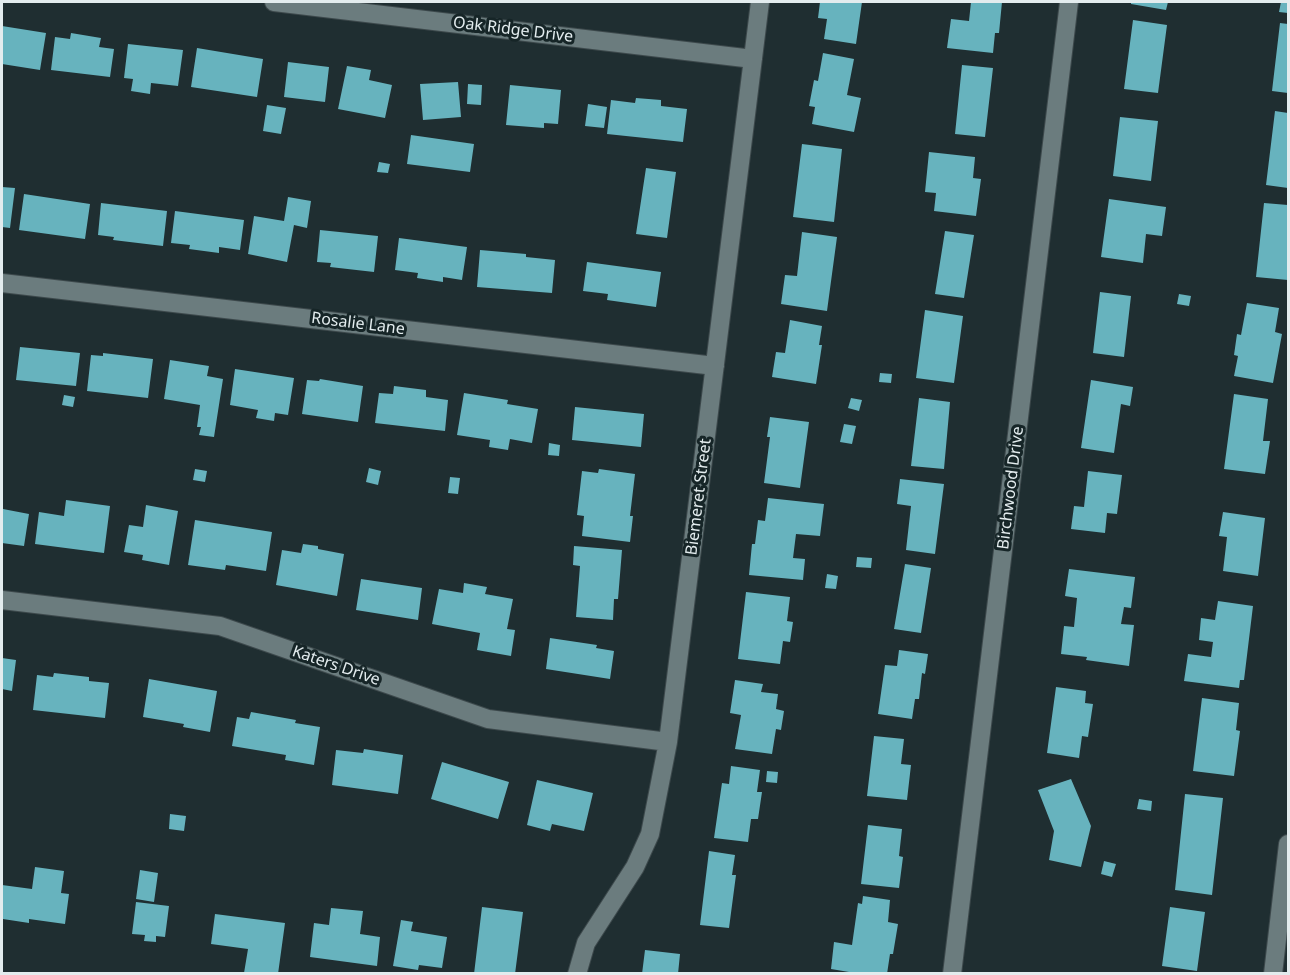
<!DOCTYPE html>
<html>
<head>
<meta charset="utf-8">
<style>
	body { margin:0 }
	#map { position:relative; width:1290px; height:975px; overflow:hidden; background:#1f2e31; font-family:"Noto Sans",sans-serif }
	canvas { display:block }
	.frame { position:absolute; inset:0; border:3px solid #e3ecee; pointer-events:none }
</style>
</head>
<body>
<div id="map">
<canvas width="1290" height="975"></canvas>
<div class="frame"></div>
</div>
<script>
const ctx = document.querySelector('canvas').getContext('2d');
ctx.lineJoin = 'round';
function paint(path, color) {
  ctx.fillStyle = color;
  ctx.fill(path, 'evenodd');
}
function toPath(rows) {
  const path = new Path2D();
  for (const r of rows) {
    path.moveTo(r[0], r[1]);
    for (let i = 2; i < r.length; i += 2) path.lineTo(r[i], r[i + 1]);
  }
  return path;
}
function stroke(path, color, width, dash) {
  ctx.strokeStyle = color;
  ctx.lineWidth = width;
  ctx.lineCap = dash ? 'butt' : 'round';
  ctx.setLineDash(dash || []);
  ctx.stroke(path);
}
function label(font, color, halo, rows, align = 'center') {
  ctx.font = font + ' "Noto Sans",sans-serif';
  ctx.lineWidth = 6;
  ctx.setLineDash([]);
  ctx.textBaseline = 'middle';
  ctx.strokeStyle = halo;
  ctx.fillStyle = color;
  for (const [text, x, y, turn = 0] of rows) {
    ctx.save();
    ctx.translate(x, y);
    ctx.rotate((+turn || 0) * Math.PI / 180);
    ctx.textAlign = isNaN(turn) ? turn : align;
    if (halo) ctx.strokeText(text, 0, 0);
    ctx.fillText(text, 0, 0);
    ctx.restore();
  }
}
paint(toPath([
	[820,2,862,2,856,44,824,39,827,19,818,18],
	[971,2,1002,2,999,33,995,33,993,53,947,48,951,19,969,21],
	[1131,2,1168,2,1166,10,1131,4],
	[1281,2,1288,2,1288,13,1279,12],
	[1133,20,1167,25,1158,93,1124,89],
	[1280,23,1288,24,1288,93,1272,91],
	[2,26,46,33,40,70,2,64],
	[71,33,101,38,99,47,114,49,110,77,51,70,55,37,70,39],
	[128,44,183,50,178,86,151,83,150,94,131,91,133,79,124,78],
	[197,48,263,59,257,97,191,87],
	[823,53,854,59,847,95,861,98,854,132,812,124,815,107,809,106,814,80,818,81],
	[288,62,329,67,325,102,284,97],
	[962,65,993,68,985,137,955,134],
	[347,66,371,70,369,80,392,85,385,118,338,109],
	[458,82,461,117,423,120,420,84],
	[468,84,482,85,481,105,467,104],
	[510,85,561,90,558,124,544,123,544,128,506,125],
	[636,98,661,100,661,106,687,109,683,142,607,134,611,100,635,103],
	[588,104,607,107,604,128,585,126],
	[267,105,286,108,281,134,263,131],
	[1275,111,1288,113,1288,188,1266,185],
	[1120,117,1158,121,1151,181,1113,176],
	[411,135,474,144,470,172,407,164],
	[802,144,842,149,834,222,793,217],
	[929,152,975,157,973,178,981,179,976,216,934,211,936,193,925,192],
	[379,162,390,164,388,173,377,172],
	[646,168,676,172,667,238,636,234],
	[2,187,15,188,10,228,2,227],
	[24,194,90,204,85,239,19,230],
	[288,197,311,201,307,228,294,225,287,262,248,254,254,216,284,221],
	[1109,199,1166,207,1162,236,1146,234,1143,263,1101,257],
	[101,203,167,211,163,246,113,240,114,237,98,235],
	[1264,203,1288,205,1288,280,1256,277],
	[175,211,244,220,240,250,219,247,219,253,189,249,190,245,171,243],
	[320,230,378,236,374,272,330,267,331,263,317,262],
	[945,231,974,235,964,298,935,294],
	[802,232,837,237,827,311,781,304,785,275,797,276],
	[399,238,467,247,462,280,443,277,443,282,417,278,418,273,395,270],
	[480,250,526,254,526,257,555,260,552,293,477,287],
	[587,262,661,272,656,307,607,300,608,294,583,291],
	[1100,292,1131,296,1124,357,1093,353],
	[1179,294,1191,296,1189,306,1177,304],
	[1247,303,1279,308,1275,332,1282,334,1273,383,1234,376,1238,356,1234,355,1237,334,1241,335],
	[925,310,963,316,954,383,916,378],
	[790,320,822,326,819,345,822,345,816,384,772,377,776,352,785,353],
	[20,347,80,353,76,386,16,380],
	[103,353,153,359,148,398,87,391,91,355,103,356],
	[170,360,209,366,207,376,223,379,214,437,199,435,201,427,197,427,200,405,164,399],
	[235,369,294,378,288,415,275,413,274,421,256,418,258,410,230,405],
	[880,373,892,374,891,383,879,382],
	[320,379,363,386,358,422,302,414,307,380,319,381],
	[1091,380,1133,387,1130,406,1121,404,1114,453,1081,448],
	[394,386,426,390,426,397,448,400,445,431,375,423,379,393,393,394],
	[464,393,508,400,507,404,538,409,532,443,510,439,508,450,489,447,490,440,457,435],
	[1234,394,1268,399,1263,441,1270,441,1265,474,1224,469],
	[64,395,75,397,73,407,62,405],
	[851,398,862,400,859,411,848,408],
	[919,398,950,402,944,469,911,466],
	[575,407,644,414,641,447,572,440],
	[770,417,809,422,800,488,764,483,770,437,767,437],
	[844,424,856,426,852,444,840,442],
	[549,443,560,445,559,456,548,455],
	[369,468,381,471,378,485,366,482],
	[195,469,207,471,205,482,193,480],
	[599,469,635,474,630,516,633,516,630,542,582,536,584,516,577,515,582,471,598,473],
	[1088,471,1122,475,1117,514,1107,513,1105,533,1071,529,1074,506,1084,507],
	[450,477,460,478,458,494,448,493],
	[900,479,944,484,935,554,906,550,911,506,897,504],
	[768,498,824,504,820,536,796,534,793,558,805,559,803,580,749,575,752,544,755,544,758,520,765,521],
	[66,500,110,506,104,553,35,544,39,512,64,516],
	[146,505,178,511,169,565,142,560,143,555,124,552,129,525,143,527],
	[3,509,29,514,24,546,2,543],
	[1223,512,1265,518,1258,576,1223,571,1227,537,1219,536],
	[195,520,272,532,266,571,226,565,225,570,188,565],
	[303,544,318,546,318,549,344,554,337,596,276,585,282,550,301,553],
	[574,546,622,550,618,599,614,599,613,620,576,617,580,566,573,565],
	[857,557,872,558,871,568,856,567],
	[905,564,931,568,921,633,894,629],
	[1069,569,1135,577,1131,608,1124,607,1121,624,1134,625,1129,666,1086,660,1087,657,1061,654,1064,626,1074,627,1077,598,1065,596],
	[827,574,838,576,836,589,825,588],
	[361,579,422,588,418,620,356,610],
	[464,583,487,587,485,594,513,599,507,629,515,630,511,656,477,650,480,633,432,624,439,589,463,593],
	[746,592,790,597,787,621,793,622,790,642,783,641,780,664,738,659],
	[1218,601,1253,606,1244,680,1240,680,1239,688,1184,681,1188,654,1211,657,1213,642,1199,640,1201,618,1215,620],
	[550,638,597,645,596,648,614,651,610,679,546,669],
	[899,650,928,654,925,674,922,673,919,699,915,699,912,719,878,714,885,665,897,666],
	[2,658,16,660,12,691,2,689],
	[54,673,89,677,89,681,109,683,105,718,33,710,37,675,53,677],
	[149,679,217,691,210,732,183,727,184,724,143,717],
	[735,680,763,684,761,692,778,694,776,709,784,711,781,730,776,729,772,754,735,749,741,715,730,713],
	[1056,687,1086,691,1085,703,1093,704,1088,737,1082,736,1079,758,1047,753],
	[1202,698,1239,703,1236,730,1240,731,1234,776,1193,771],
	[251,712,296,720,295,723,320,727,314,765,285,760,286,755,232,746,237,717,249,719],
	[874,736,904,739,901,764,911,765,907,800,867,796],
	[364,749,403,755,398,794,332,785,336,750,363,753],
	[442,762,509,782,498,819,431,799],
	[731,766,760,770,757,792,762,792,758,819,751,819,748,842,714,838,722,783,729,784],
	[767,771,778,772,777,783,766,782],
	[1071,779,1091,826,1081,867,1049,860,1054,831,1038,790],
	[537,780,593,793,584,831,552,824,550,831,527,825],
	[1185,794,1223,798,1212,895,1175,890],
	[1139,799,1152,801,1151,811,1137,809],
	[170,814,186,816,184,831,169,829],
	[868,825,902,829,899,856,903,857,899,888,861,884],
	[709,851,735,855,732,875,736,875,729,928,700,925],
	[1104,861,1116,864,1112,877,1101,874],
	[35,867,64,871,61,893,69,894,65,924,29,919,29,923,3,919,2,885,32,889],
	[140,870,158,873,154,902,136,899],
	[863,896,890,900,888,922,898,924,893,954,890,954,887,974,861,974,831,969,834,942,852,945,858,903,862,904],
	[136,902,169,906,165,937,156,936,156,942,144,941,145,935,132,934],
	[482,907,523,912,515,974,474,974],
	[1170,907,1205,912,1197,971,1162,966],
	[331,908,363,911,360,934,380,937,377,966,310,957,314,923,329,925],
	[215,914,285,923,278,974,244,973,248,949,211,944],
	[401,920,413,922,411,931,447,937,442,968,419,965,418,970,393,966],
	[645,950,680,954,678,974,642,974]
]), '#67b3be');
const minor = toPath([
	[274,2,753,59],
	[2,283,715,366],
	[2,600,220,626,488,719,668,742],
	[577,974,586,943,635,867,650,834,668,742,760,2],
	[952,974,1069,2],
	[1273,974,1288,844]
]);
stroke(minor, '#3d494c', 20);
stroke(minor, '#6b7c7e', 18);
label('16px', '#e3ecee', '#162527', [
	["Oak Ridge Drive",513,30,7],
	["Rosalie Lane",358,324,7],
	["Birchwood Drive",1011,488,-83],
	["Biemeret Street",699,497,-83],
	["Katers Drive",336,666,19]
]);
</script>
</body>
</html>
